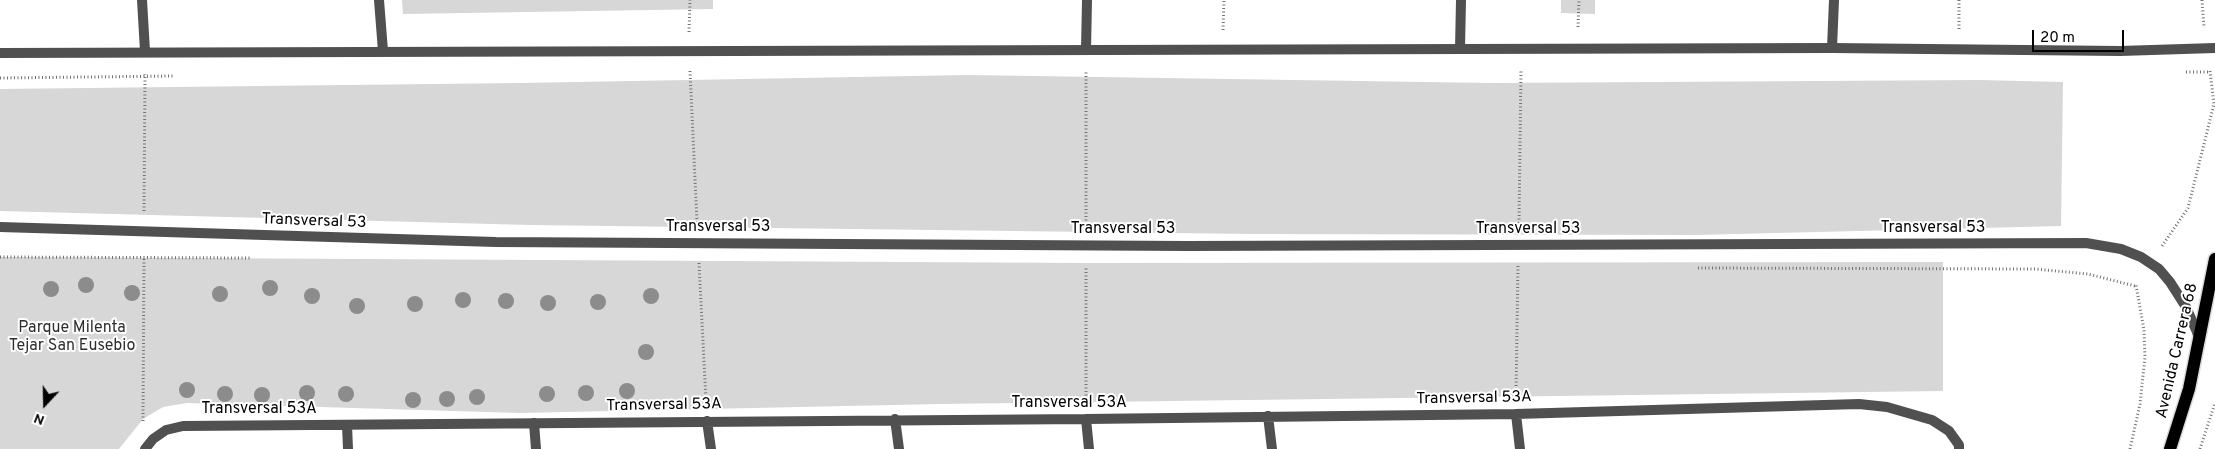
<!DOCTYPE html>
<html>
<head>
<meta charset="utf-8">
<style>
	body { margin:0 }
	#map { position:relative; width:2215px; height:449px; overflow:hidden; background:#fff; font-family:Overpass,sans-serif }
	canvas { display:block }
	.north { position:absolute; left:20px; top:379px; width:50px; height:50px; -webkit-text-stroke:4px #fff; paint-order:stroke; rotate:201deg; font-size:14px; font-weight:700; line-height:20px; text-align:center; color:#000 }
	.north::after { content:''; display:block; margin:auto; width:18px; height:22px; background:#000; clip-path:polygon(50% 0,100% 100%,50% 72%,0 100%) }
	.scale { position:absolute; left:2032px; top:30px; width:92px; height:22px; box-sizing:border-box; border:2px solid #000; border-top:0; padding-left:6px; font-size:15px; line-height:18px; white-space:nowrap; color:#000; -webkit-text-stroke:4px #fff; paint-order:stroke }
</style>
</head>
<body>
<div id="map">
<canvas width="2215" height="449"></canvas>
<div class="north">N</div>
<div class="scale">20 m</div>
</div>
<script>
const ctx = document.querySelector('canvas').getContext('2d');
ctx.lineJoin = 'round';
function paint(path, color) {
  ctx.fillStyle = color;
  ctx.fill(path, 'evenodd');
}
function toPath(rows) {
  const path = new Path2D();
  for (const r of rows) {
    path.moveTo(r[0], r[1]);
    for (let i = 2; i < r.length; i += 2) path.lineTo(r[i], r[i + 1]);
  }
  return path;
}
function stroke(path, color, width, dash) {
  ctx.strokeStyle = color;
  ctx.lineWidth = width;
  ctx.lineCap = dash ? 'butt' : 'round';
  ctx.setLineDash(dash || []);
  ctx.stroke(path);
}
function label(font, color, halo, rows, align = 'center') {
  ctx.font = font + ' Overpass,sans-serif';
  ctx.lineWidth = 4;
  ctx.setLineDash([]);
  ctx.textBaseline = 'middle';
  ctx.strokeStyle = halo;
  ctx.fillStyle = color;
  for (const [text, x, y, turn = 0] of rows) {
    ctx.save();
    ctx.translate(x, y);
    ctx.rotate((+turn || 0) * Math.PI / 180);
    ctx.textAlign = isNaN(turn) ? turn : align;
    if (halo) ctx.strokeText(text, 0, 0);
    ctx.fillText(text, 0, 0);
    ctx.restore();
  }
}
paint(toPath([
	[402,0,713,0,713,9,403,14],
	[1561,0,1595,0,1595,14,1561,13],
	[968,75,1491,83,1980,80,2063,82,2061,226,1695,235,1254,234,530,225,0,211,0,89,520,83],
	[0,257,1086,263,1943,262,1943,391,940,404,520,413,187,403,163,407,143,419,119,449,0,449]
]), '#d7d7d7');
const primary = toPath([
	[2170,449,2189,389,2215,259]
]);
stroke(primary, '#dbdbdb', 15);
stroke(toPath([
	[2202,0,2204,28],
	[1578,27,1579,0],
	[1959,29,1959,0],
	[1223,30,1224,0],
	[689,32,690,0],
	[690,71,697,222],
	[2186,72,2210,72],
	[0,78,175,76],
	[144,211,145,74],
	[1519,223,1521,70],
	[1086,224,1086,71],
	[2162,246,2188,208,2214,104,2210,71],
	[0,257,252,258],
	[699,263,706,401],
	[1698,268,2035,269,2088,274,2135,286],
	[1516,393,1518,265],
	[1086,399,1086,266],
	[143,421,144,257],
	[2130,449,2140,404,2145,357,2144,330,2136,285],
	[2200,449,2215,403]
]), '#727272', 3, [1, 2.5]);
stroke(toPath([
	[379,0,383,51],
	[1832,48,1834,0],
	[1460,49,1461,0],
	[1086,50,1087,0],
	[1516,414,1520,449],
	[1268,416,1272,449],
	[895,419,899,449],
	[1086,419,1089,449],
	[707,421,711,449],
	[534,423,536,449],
	[347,425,348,449],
	[145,449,153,439,166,430,183,426,1086,419,1516,414,1859,404,1887,407,1932,420,1949,431,1959,445,1959,449]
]), '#505050', 10);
stroke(toPath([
	[142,0,145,51],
	[0,53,1832,48,2120,51,2215,48],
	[0,227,496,242,1188,246,2086,243,2121,249,2141,257,2159,269,2170,282,2186,307,2200,339]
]), '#505050', 10);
stroke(primary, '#000', 12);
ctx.fillStyle = '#8c8c8c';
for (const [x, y] of [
	[86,285],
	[270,288],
	[51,289],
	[132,293],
	[220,294],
	[312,296],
	[651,296],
	[463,300],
	[506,301],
	[598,302],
	[548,303],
	[415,304],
	[357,306],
	[646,352],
	[187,390],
	[627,391],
	[307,393],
	[586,393],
	[225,394],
	[346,394],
	[547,394],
	[262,395],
	[477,397],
	[447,399],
	[413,400]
]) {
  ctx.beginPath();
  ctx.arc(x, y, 8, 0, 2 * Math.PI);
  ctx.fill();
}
label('16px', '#000', '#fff', [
	["Transversal 53",314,222,2],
	["Transversal 53",718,228],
	["Transversal 53",1933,229],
	["Transversal 53",1123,230],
	["Transversal 53",1528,230],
	["Avenida Carrera 68",2178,351,-77],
	["Transversal 53A",1474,399,-1],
	["Transversal 53A",1069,404],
	["Transversal 53A",664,406,-1],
	["Transversal 53A",259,410]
]);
label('16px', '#2e2e2e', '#fff', [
	["Parque Milenta",72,329],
	["Tejar San Eusebio",72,347]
]);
</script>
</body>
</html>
